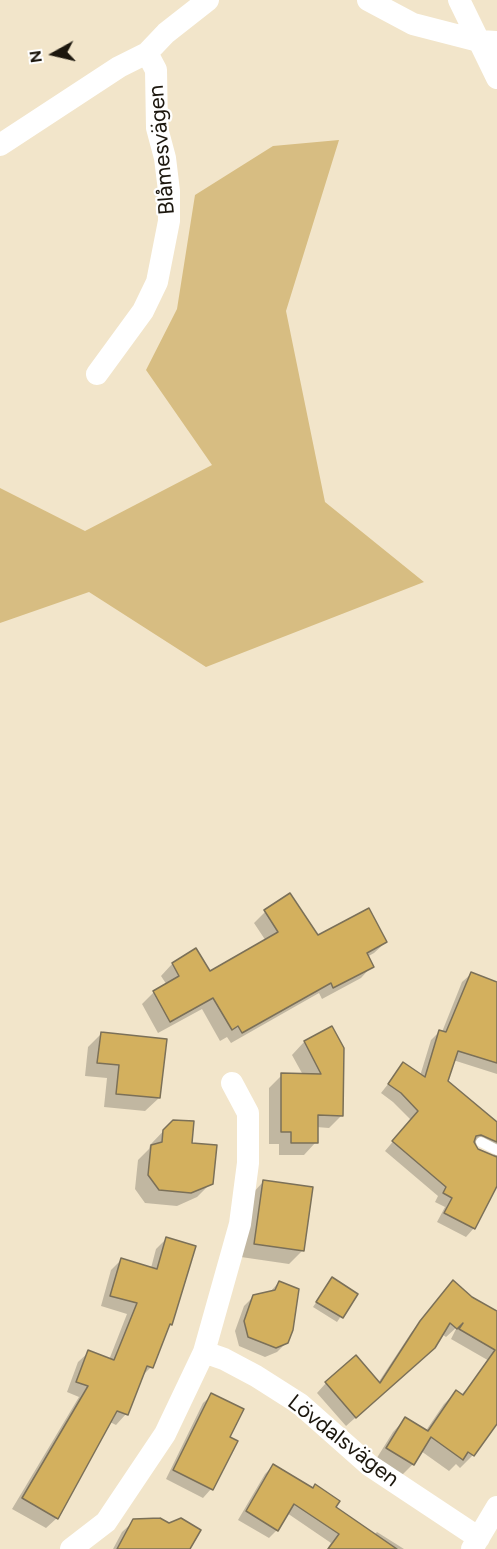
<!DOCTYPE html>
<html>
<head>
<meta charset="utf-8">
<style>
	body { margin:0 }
	#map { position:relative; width:497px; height:1549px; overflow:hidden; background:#f2e5ca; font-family:Figtree,sans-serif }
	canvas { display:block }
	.north { position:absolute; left:24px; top:24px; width:60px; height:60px; -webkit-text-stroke:4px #fff; paint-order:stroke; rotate:262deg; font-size:16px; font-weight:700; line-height:24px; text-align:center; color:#1c170e }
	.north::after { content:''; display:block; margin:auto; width:21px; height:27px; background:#1c170e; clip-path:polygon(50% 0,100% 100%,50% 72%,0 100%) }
</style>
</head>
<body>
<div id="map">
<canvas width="497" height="1549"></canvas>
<div class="north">N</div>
</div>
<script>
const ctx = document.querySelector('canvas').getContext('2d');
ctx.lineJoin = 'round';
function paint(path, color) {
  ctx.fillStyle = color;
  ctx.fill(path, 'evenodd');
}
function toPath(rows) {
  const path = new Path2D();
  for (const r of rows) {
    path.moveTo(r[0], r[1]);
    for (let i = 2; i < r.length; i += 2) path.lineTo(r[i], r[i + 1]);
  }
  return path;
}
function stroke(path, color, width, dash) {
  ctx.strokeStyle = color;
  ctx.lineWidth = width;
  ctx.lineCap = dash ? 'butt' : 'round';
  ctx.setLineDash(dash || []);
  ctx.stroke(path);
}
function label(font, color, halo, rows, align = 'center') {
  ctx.font = font + ' Figtree,sans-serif';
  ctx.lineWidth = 4.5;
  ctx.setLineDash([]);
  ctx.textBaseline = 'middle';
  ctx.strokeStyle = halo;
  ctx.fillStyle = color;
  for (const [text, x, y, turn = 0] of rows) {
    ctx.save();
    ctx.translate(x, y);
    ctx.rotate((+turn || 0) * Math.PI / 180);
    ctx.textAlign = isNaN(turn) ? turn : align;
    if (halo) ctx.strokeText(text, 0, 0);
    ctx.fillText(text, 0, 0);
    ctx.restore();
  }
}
paint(toPath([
	[339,140,286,311,325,502,424,582,206,667,89,592,0,623,0,488,85,531,212,465,146,370,177,309,195,195,273,146]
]), '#d7bd82');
paint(toPath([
	[265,912,318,937,386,942,374,953,367,957,372,966,361,978,322,999,319,993,231,1043,227,1037,220,1041,202,1009,158,1033,142,1004,154,992,167,985,161,976,172,964,196,950,210,973,266,941,254,923],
	[471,974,497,983,497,1074,453,1060,447,1082,497,1124,497,1159,492,1152,471,1142,477,1150,497,1159,497,1183,474,1228,466,1237,437,1222,445,1207,435,1202,438,1196,385,1151,411,1120,393,1102,381,1093,404,1064,420,1076,431,1040,440,1031,442,1032,462,982],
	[331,1028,342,1115,329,1128,316,1127,316,1142,304,1155,279,1155,279,1144,269,1144,269,1088,282,1075,303,1075,292,1055,304,1042],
	[101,1034,159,1098,145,1111,104,1107,107,1078,85,1076,88,1047],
	[173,1121,191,1144,211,1183,197,1197,177,1206,145,1203,135,1189,138,1160,149,1149,150,1145],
	[263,1182,303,1250,289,1264,241,1257,250,1196],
	[166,1239,170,1324,167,1328,151,1367,140,1378,126,1414,116,1425,110,1422,57,1518,46,1528,12,1509,79,1397,67,1392,78,1362,89,1352,109,1360,127,1314,101,1306,111,1270,121,1260,151,1268,156,1249],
	[332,1279,356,1294,337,1322,313,1307],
	[279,1282,287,1342,277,1352,265,1357,239,1346,235,1331,244,1306,254,1296,270,1292],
	[444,1292,471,1298,497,1312,497,1356,491,1362,451,1339,457,1327,446,1337,442,1334,423,1358,346,1426,317,1393,326,1383,378,1383,411,1333],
	[478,1377,497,1391,497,1421,473,1455,460,1468,456,1464,449,1471,421,1451,413,1464,400,1477,375,1461,393,1432,405,1419,425,1432,444,1404,456,1392,461,1395],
	[212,1395,228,1438,236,1442,211,1489,203,1498,166,1479,203,1403],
	[273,1466,374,1535,377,1532,404,1549,327,1549,331,1543,287,1513,277,1530,269,1538,238,1520,265,1474],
	[134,1521,188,1549,113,1549,122,1532]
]), '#0003');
const building = toPath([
	[290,893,318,935,369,908,387,942,367,953,374,967,333,988,331,983,242,1033,238,1026,232,1030,213,998,170,1022,153,991,179,976,172,963,196,948,210,971,278,932,264,910,290,893],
	[471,972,497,982,497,1063,458,1051,448,1081,497,1122,497,1142,481,1135,476,1136,474,1142,478,1149,497,1157,497,1186,475,1229,444,1213,452,1198,443,1193,446,1187,392,1141,418,1111,401,1093,388,1084,403,1062,425,1077,439,1030,446,1032,471,972],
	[332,1026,344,1048,343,1116,318,1115,318,1143,291,1143,291,1132,281,1132,281,1073,321,1074,304,1041,332,1026],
	[101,1032,167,1039,160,1098,116,1094,119,1065,97,1063,101,1032],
	[173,1120,194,1121,192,1143,217,1145,213,1184,191,1193,159,1190,148,1175,151,1145,162,1142,163,1130,173,1120],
	[263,1180,313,1187,304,1251,254,1244,263,1180],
	[166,1237,196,1246,172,1325,170,1324,153,1368,147,1366,128,1415,117,1411,58,1519,22,1498,88,1386,76,1382,88,1350,114,1360,137,1303,110,1296,121,1258,157,1269,166,1237],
	[332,1277,358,1294,343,1318,316,1302,332,1277],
	[453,1280,472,1297,497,1311,497,1424,474,1456,468,1452,463,1460,431,1437,414,1465,386,1448,405,1417,428,1431,456,1390,463,1395,495,1350,459,1329,463,1323,457,1329,450,1323,435,1348,356,1418,325,1382,356,1355,380,1383,420,1321,453,1280],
	[279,1281,299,1289,293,1330,288,1343,276,1348,248,1337,244,1321,253,1295,275,1290,279,1281],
	[211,1393,244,1409,230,1437,238,1441,213,1490,173,1470,211,1393],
	[273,1464,313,1488,315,1484,340,1501,336,1507,397,1549,328,1549,339,1534,294,1504,278,1531,246,1511,273,1464],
	[160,1518,169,1523,181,1518,201,1530,190,1549,117,1549,133,1519,160,1518]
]);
paint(building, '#d3b05e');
stroke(building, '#7b7058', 1.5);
stroke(toPath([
	[481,1142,497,1150]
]), '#fff', 10);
stroke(toPath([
	[368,0,413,24,479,41,497,42],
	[459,0,497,78],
	[0,145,119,67,147,53,166,33,208,0],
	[97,374,143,311,157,282,169,221,169,191,165,158,157,128,156,70,147,53],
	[204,1352,224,1359,256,1376,300,1404,369,1465,479,1538],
	[71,1549,106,1522,165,1434,204,1352,240,1224,248,1163,248,1113,232,1083],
	[472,1549,497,1507]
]), '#fff', 22);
label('22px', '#1c170e', '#fff', [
	["Blåmesvägen",162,150,-95],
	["Lövdalsvägen",343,1441,38]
]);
</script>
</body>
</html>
